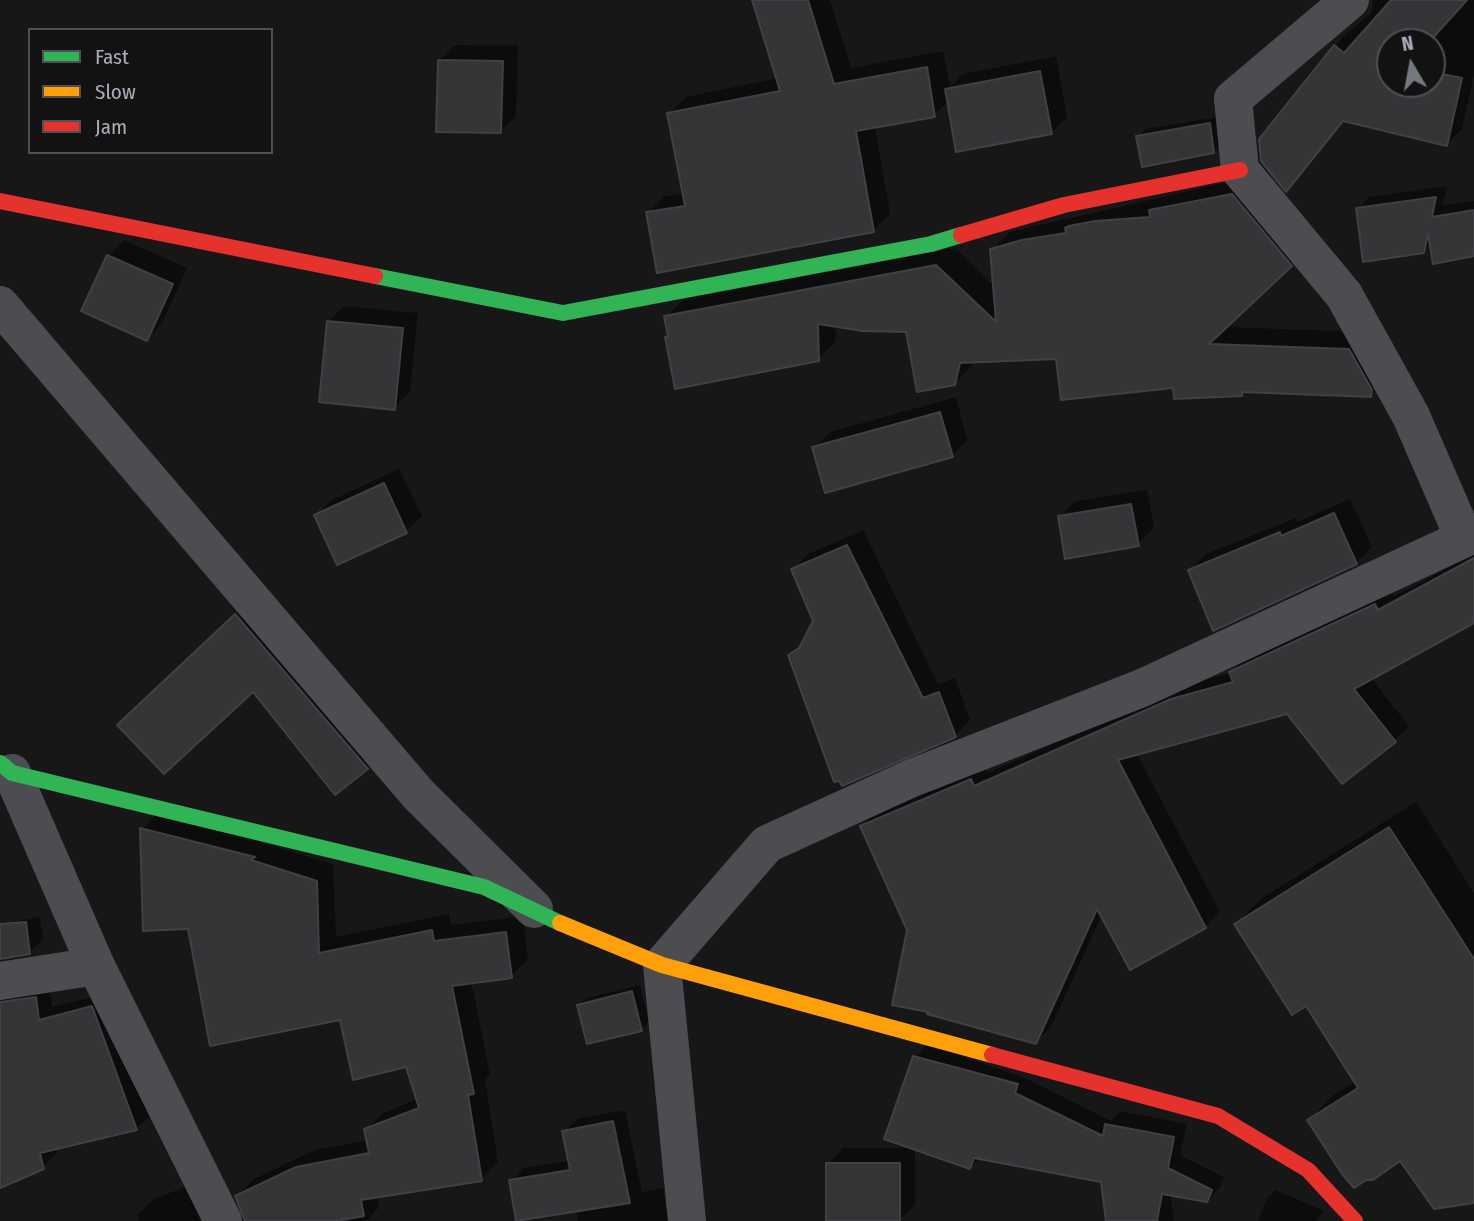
<!DOCTYPE html>
<html>
<head>
<meta charset="utf-8">
<style>
	body { margin:0 }
	#map { position:relative; width:1474px; height:1221px; overflow:hidden; background:#171718; font-family:"Fira Sans Condensed",sans-serif }
	canvas { display:block }
	.legend { position:absolute; left:28px; top:28px; width:245px; height:126px; box-sizing:border-box; background:#121213; border:2px solid #4e5055; margin:0; padding:9px 12px; list-style:none; font-size:21px; color:#a9adb8 }
	.legend li { display:flex; align-items:center; gap:14px; height:35px }
	.legend b { width:35px; border:2px solid #4e5055 }
	.north { position:absolute; left:1376px; top:28px; width:70px; height:70px; box-sizing:border-box; background:#121213; border:2px solid #4e5055; border-radius:50%; rotate:350deg; font-size:19px; font-weight:700; line-height:28px; text-align:center; color:#a9adb8 }
	.north::after { content:''; display:block; margin:auto; width:24px; height:32px; background:#767880; clip-path:polygon(50% 0,100% 100%,50% 72%,0 100%) }
</style>
</head>
<body>
<div id="map">
<canvas width="1474" height="1221"></canvas>
<ul class="legend">
<li><b style="height:9px;background:#30b455"></b>Fast</li>
<li><b style="height:9px;background:#ff9f0a"></b>Slow</li>
<li><b style="height:9px;background:#e5322d"></b>Jam</li>
</ul>
<div class="north">N</div>
</div>
<script>
const ctx = document.querySelector('canvas').getContext('2d');
ctx.lineJoin = 'round';
function paint(path, color) {
  ctx.fillStyle = color;
  ctx.fill(path, 'evenodd');
}
function toPath(rows) {
  const path = new Path2D();
  for (const r of rows) {
    path.moveTo(r[0], r[1]);
    for (let i = 2; i < r.length; i += 2) path.lineTo(r[i], r[i + 1]);
  }
  return path;
}
function stroke(path, color, width, dash) {
  ctx.strokeStyle = color;
  ctx.lineWidth = width;
  ctx.lineCap = dash ? 'butt' : 'round';
  ctx.setLineDash(dash || []);
  ctx.stroke(path);
}
paint(toPath([
	[754,0,830,0,851,68,943,51,950,87,963,74,1056,56,1067,117,1051,133,949,101,934,115,875,126,890,214,873,231,648,213,665,196,684,193,669,114,686,97,778,78],
	[1373,0,1474,0,1474,75,1462,129,1447,144,1345,120,1302,174,1287,189,1261,140,1342,38,1372,12],
	[1390,42,1432,42,1432,84,1390,84],
	[455,45,518,46,516,116,500,132,439,60],
	[1217,117,1221,143,1214,151,1138,137,1146,129],
	[1250,177,1308,248,1224,327,1367,332,1388,377,1371,395,1245,390,1241,394,1175,387,1058,357,973,361,972,366,954,384,908,330,835,325,836,341,818,359,667,338,670,335,666,317,684,299,955,248,995,287,992,250,1010,232],
	[1447,186,1442,206,1474,201,1474,255,1431,243,1423,251,1358,209,1369,197],
	[124,240,187,268,162,323,147,339,108,256],
	[344,306,418,313,410,392,394,408,329,321],
	[956,397,967,440,952,456,814,448,830,432],
	[399,469,422,516,406,532,316,515,332,500],
	[1147,490,1154,528,1138,544,1060,517,1075,501],
	[1350,499,1372,547,1356,563,1190,570,1206,554,1296,518,1297,522],
	[863,530,938,684,955,678,970,720,955,736,790,656,804,642,815,621,793,569,808,554],
	[1474,554,1474,621,1371,678,1409,726,1395,740,1288,712,1137,754,1220,912,1205,927,1102,914,1051,1027,1036,1042,909,930,862,826,876,812,985,765,988,773,1187,685,1230,673,1246,658,1390,591,1393,597],
	[252,600,383,753,367,768,253,689,135,709],
	[1416,802,1474,893,1474,1201,1401,1159,1309,1120,1335,1094,1356,1081,1307,1004,1236,924,1262,898],
	[159,812,333,864,336,937,449,914,451,925,523,916,528,959,511,976,471,981,490,1075,485,1080,498,1162,481,1179,378,1196,379,1207,366,1221,246,1221,237,1196,254,1179,315,1150,368,1140,366,1130,383,1113,418,1099,407,1065,342,1018,189,927,142,829],
	[40,917,43,939,29,953,0,957,0,924],
	[0,984,49,985,52,1007,105,994,150,1116,136,1129,55,1148,56,1154,43,1167,0,1186],
	[640,985,649,1022,641,1030,579,1005,587,998],
	[928,1044,1027,1079,1111,1121,1120,1111,1187,1124,1180,1155,1224,1177,1220,1187,1207,1201,1170,1194,1174,1221,1108,1221,1102,1180,980,1157,970,1167,915,1148,915,1205,899,1220,828,1164,843,1148,914,1148,915,1057],
	[625,1110,642,1192,663,1188,668,1221,578,1221,576,1210,511,1181,523,1168,570,1161,564,1132,577,1119],
	[203,1180,226,1221,139,1221,137,1216,154,1199],
	[1276,1190,1324,1211,1316,1221,1258,1221,1268,1197]
]), '#0007');
const building = toPath([
	[752,0,808,0,834,84,927,67,935,117,856,131,874,232,657,273,646,212,685,206,667,113,780,91,752,0],
	[1391,0,1467,0,1429,42,1390,42,1390,84,1432,84,1432,72,1462,78,1447,146,1343,121,1286,192,1261,161,1259,139,1334,45,1344,53,1391,0],
	[438,60,503,61,501,133,436,132,438,60],
	[1040,71,1052,134,956,152,945,89,1040,71],
	[1210,123,1214,153,1142,167,1136,136,1210,123],
	[1232,194,1292,266,1209,344,1349,349,1372,390,1371,397,1242,392,1242,396,1174,399,1173,388,1061,400,1056,359,960,363,955,385,917,392,906,332,863,331,818,324,819,361,675,389,665,337,668,337,664,316,936,265,996,322,990,249,1022,240,1066,233,1065,228,1069,226,1095,221,1150,217,1149,210,1232,194],
	[1436,197,1432,217,1474,210,1474,256,1433,264,1428,234,1424,253,1363,262,1356,208,1436,197],
	[107,255,173,284,147,341,81,311,107,255],
	[327,321,403,328,395,410,319,402,327,321],
	[940,412,953,457,825,493,812,447,940,412],
	[384,483,407,533,337,565,314,515,384,483],
	[1131,504,1139,546,1065,559,1058,516,1131,504],
	[1334,513,1357,564,1213,631,1188,570,1280,532,1281,536,1334,513],
	[847,545,923,698,939,692,956,737,842,786,839,781,834,782,788,655,799,648,813,621,791,569,847,545],
	[1474,558,1474,623,1354,689,1396,742,1342,784,1287,714,1118,760,1206,928,1130,970,1097,909,1036,1044,927,1014,928,1012,892,1005,907,930,860,826,971,779,974,786,1171,699,1233,682,1229,672,1375,604,1378,610,1474,558],
	[235,614,368,769,335,795,253,692,164,774,117,725,235,614],
	[1389,827,1474,959,1474,1203,1434,1209,1400,1161,1373,1180,1366,1180,1354,1188,1342,1174,1307,1120,1358,1088,1306,1006,1292,1015,1234,924,1389,827],
	[140,828,255,857,251,860,317,881,319,953,432,930,434,941,506,932,512,978,452,986,474,1094,468,1095,482,1181,361,1200,364,1216,336,1221,245,1221,235,1196,296,1167,369,1153,364,1129,419,1108,406,1067,353,1080,340,1020,210,1046,188,929,143,931,140,828],
	[26,922,30,954,0,959,0,924,26,922],
	[632,991,642,1031,587,1044,577,1005,632,991],
	[36,997,39,1020,92,1006,137,1130,40,1153,44,1169,0,1188,0,1002,36,997],
	[913,1056,1018,1084,1015,1093,1103,1136,1105,1124,1174,1137,1168,1168,1212,1190,1207,1202,1162,1194,1157,1221,1106,1221,1101,1182,974,1158,970,1169,884,1139,913,1056],
	[613,1121,630,1203,516,1221,509,1180,570,1170,562,1131,613,1121],
	[826,1163,900,1163,900,1221,826,1221,826,1163]
]);
paint(building, '#353537');
stroke(building, '#404144', 2);
stroke(toPath([
	[1350,0,1233,99,1240,170,1344,295,1411,416,1464,538],
	[0,305,418,794,534,909],
	[12,773,96,966,223,1221],
	[0,981,96,966],
	[687,1221,662,965,767,844,912,778,1142,688,1474,534]
]), '#4c4d50', 38);
stroke(toPath([
	[375,276,563,313,931,244,961,235],
	[0,763,12,773,484,887,560,923]
]), '#30b455', 16);
stroke(toPath([
	[560,923,662,965,992,1055]
]), '#ff9f0a', 16);
stroke(toPath([
	[0,201,375,276],
	[961,235,1064,205,1240,170],
	[992,1055,1218,1116,1308,1170,1355,1221]
]), '#e5322d', 16);
</script>
</body>
</html>
